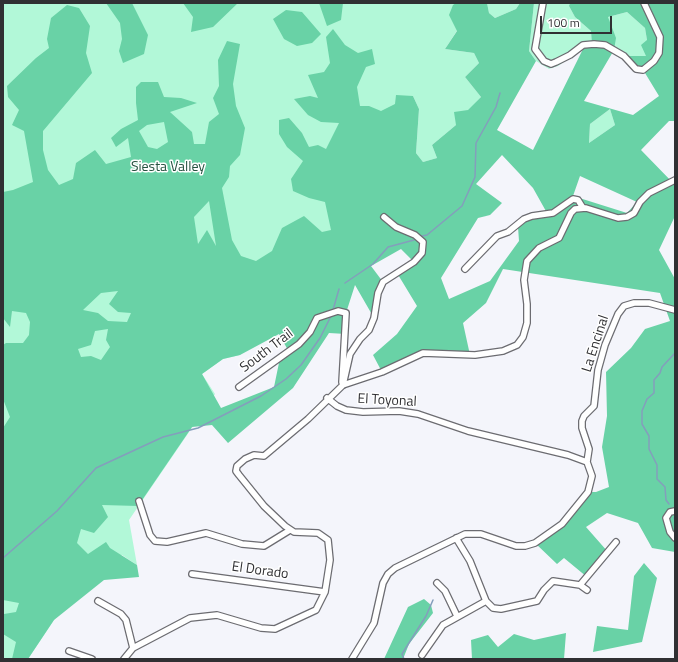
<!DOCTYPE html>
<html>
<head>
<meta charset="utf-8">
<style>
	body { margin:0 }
	#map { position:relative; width:678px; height:662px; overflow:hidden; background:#f4f5fb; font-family:"Titillium Web",sans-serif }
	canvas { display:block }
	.frame { position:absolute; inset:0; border:4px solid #303033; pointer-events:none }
	.scale { position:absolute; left:540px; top:16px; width:72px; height:18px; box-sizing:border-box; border:2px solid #303033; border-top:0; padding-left:5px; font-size:12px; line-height:14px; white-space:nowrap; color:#303033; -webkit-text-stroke:3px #fff; paint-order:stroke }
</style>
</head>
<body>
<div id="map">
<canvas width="678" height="662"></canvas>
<div class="frame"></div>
<div class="scale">100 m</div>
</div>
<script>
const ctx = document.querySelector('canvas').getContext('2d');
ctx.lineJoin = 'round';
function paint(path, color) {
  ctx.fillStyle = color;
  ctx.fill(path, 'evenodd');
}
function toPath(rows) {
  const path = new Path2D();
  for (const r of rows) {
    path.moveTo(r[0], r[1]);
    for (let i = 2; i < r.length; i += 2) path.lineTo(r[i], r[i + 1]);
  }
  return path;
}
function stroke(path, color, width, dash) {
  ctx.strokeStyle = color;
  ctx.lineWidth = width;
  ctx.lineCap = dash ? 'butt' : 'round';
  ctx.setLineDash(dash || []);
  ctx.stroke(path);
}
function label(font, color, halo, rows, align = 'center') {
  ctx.font = font + ' "Titillium Web",sans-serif';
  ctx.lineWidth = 3;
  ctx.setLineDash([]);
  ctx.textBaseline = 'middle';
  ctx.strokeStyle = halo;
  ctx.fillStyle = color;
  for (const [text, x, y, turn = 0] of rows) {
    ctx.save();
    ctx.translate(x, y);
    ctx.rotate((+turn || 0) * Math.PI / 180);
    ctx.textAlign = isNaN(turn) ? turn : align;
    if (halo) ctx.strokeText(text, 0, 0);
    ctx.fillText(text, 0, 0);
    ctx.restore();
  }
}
paint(toPath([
	[3,3,475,3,445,49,474,53,479,63,465,77,481,97,456,125,432,145,437,158,423,162,416,153,419,109,413,96,331,230,240,355,223,359,202,374,215,394,129,520,137,565,122,555,94,560,28,659,3,659],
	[487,3,520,3,516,9,495,18,489,13],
	[534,3,570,3,569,6,575,17,591,31,592,46,583,49,558,66,549,69,536,61,529,51],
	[627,12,645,28,647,40,646,56,624,56,614,50,608,17],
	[610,109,615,125,589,143,590,124]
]), '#b2f8d8');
paint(toPath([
	[106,3,132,3,148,35,144,54,123,63,119,51,122,39,120,23],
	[183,3,238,3,213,27,191,32,193,17],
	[319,3,343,3,341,20,327,26],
	[456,3,487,3,489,13,495,18,516,9,520,3,534,3,529,51,536,61,497,130,533,150,583,49,592,46,591,31,575,17,569,6,570,3,675,3,675,121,669,121,641,150,675,185,675,216,659,250,675,279,675,552,652,548,638,523,607,513,586,527,608,552,587,577,564,558,557,564,535,543,550,533,588,492,596,492,609,487,602,447,607,416,606,372,631,348,645,329,670,321,660,293,503,269,486,303,463,323,470,355,427,352,382,372,373,355,397,334,417,306,397,273,414,262,401,249,371,266,383,282,374,318,355,285,346,313,346,334,329,333,293,388,228,443,212,425,192,427,138,506,102,505,108,517,94,533,81,529,77,543,88,554,106,542,110,548,137,565,139,577,104,580,54,620,28,659,12,659,16,642,3,634,3,608,4,614,16,612,19,603,3,600,3,428,10,417,3,399,3,345,6,343,23,343,29,335,30,322,26,313,12,311,10,327,3,318,3,192,13,190,33,182,24,131,12,125,19,110,8,97,7,86,36,58,49,48,47,39,51,18,67,5,79,8,90,26,86,53,92,73,43,131,43,150,48,170,59,185,73,179,76,163,95,150,106,164,131,157,128,138,116,147,111,138,121,129,138,120,136,103,136,87,141,82,158,82,164,97,181,98,197,103,170,112,192,132,194,144,205,144,209,122,219,114,213,98,219,86,218,60,227,41,240,44,233,84,236,106,245,128,240,155,230,166,229,177,222,188,232,240,241,256,256,261,272,251,282,228,304,216,322,232,331,230,325,202,309,198,293,191,291,179,303,161,287,147,279,134,279,120,289,118,302,133,309,147,318,145,326,149,339,123,321,122,308,115,294,99,310,96,318,98,308,75,324,72,330,63,326,37,333,29,345,45,358,53,372,49,375,64,366,67,357,87,360,106,369,106,381,111,395,104,396,95,413,96,419,109,416,153,423,162,437,158,432,145,456,125,454,112,468,110,481,97,465,77,479,63,474,53,445,49,457,31,449,15,453,5],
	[627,12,645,28,647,40,641,45,646,56,624,56,636,69,645,73,659,96,633,115,584,101,614,50,616,38,608,17],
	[610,109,615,125,589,143,590,124],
	[164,122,168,142,157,149,148,147,139,131,147,125],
	[502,155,533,188,547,213,530,216,518,227,519,241,490,281,449,299,441,278,478,218,490,215,502,203,476,184],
	[580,176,637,202,627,213,573,196],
	[209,201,216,246,207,230,198,244,194,217],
	[118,291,109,304,118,312,131,313,127,322,108,321,98,313,83,310,101,293],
	[108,329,106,340,110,347,101,360,91,356,81,357,78,349,91,345,95,331],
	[279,334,289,352,280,358,274,387,221,408,202,374,223,359,240,355],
	[286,10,302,12,321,34,312,43,297,46,284,39,273,19],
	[644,563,657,578,642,642,593,652,597,626,628,630,634,576],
	[424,599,431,605,433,613,409,644,403,659,384,659,408,607],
	[566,633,564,659,472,659,471,640,488,635,498,647,514,634,534,640]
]), '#69d2a6');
stroke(toPath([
	[422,236,427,235,462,206,475,177,476,143,496,107,500,93],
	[345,283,373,264,388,247,414,240],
	[333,310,339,289],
	[669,504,666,500,665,487,657,479,657,465,649,449,649,436,642,424,642,411,647,399,654,393,654,380,660,373,662,367,675,353],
	[674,518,675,520],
	[3,558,57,511,96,468,163,437,198,428,261,396,286,379,301,365,320,338,331,316],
	[404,659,402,654,426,616,433,600]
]), '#849ebc', 1.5);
const street = toPath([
	[543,3,535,49,544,61,551,64,556,62,570,55,583,45,594,44,605,45,624,56,636,69,643,70,654,61,659,53,660,37,644,3],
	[465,269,497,236,508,232,524,219,532,216,553,213,573,199,578,200,583,208],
	[343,385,350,354,360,339,369,330,374,318,378,293,383,282,414,262,422,253,423,242,415,235,396,227,384,217],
	[239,387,299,344,310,332,317,318,338,311,346,313,342,382],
	[327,398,337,406,346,410,363,412,399,411,418,414,468,431,568,455,587,462,592,476,588,492,562,524,535,543,525,546,516,546,481,534,465,534,395,568,388,574,383,583,374,623,352,659],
	[587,462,589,449,582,428,582,421,584,416,594,406,598,370,605,345,618,314,624,306,634,303,649,303,675,310],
	[139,501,150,535,155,541,167,542,206,533,242,544,264,546,290,530],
	[675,511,670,512,666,518,670,532,675,538],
	[456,538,470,561,486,601,493,608,501,609,537,601,544,590,553,581,580,585,587,590],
	[192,574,325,592],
	[437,583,445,591,457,616],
	[580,585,616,542],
	[98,601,121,614,126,620,133,648],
	[69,651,92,659],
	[422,655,443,625,486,601],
	[124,659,133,648,190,618,217,615,261,628,275,629,316,610,325,592,330,560,328,540,318,533,294,532,285,526,264,506,239,475,236,471,237,466,245,459,254,455,264,456,308,419,343,385,382,372,423,353,475,355,503,351,517,345,523,337,527,323,527,304,524,280,527,261,539,248,559,238,571,213,575,209,586,208,618,218,627,217,634,213,640,202,649,193,675,180]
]);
stroke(street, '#6c6c71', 8);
stroke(street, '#fff', 5.5);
label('14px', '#25513f', '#fff', [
	["Siesta Valley",168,168]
]);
label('14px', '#303033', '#fff', [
	["La Encinal",596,344,-72],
	["South Trail",267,351,-37],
	["El Toyonal",387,401,3],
	["El Dorado",260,571,8]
]);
</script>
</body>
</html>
